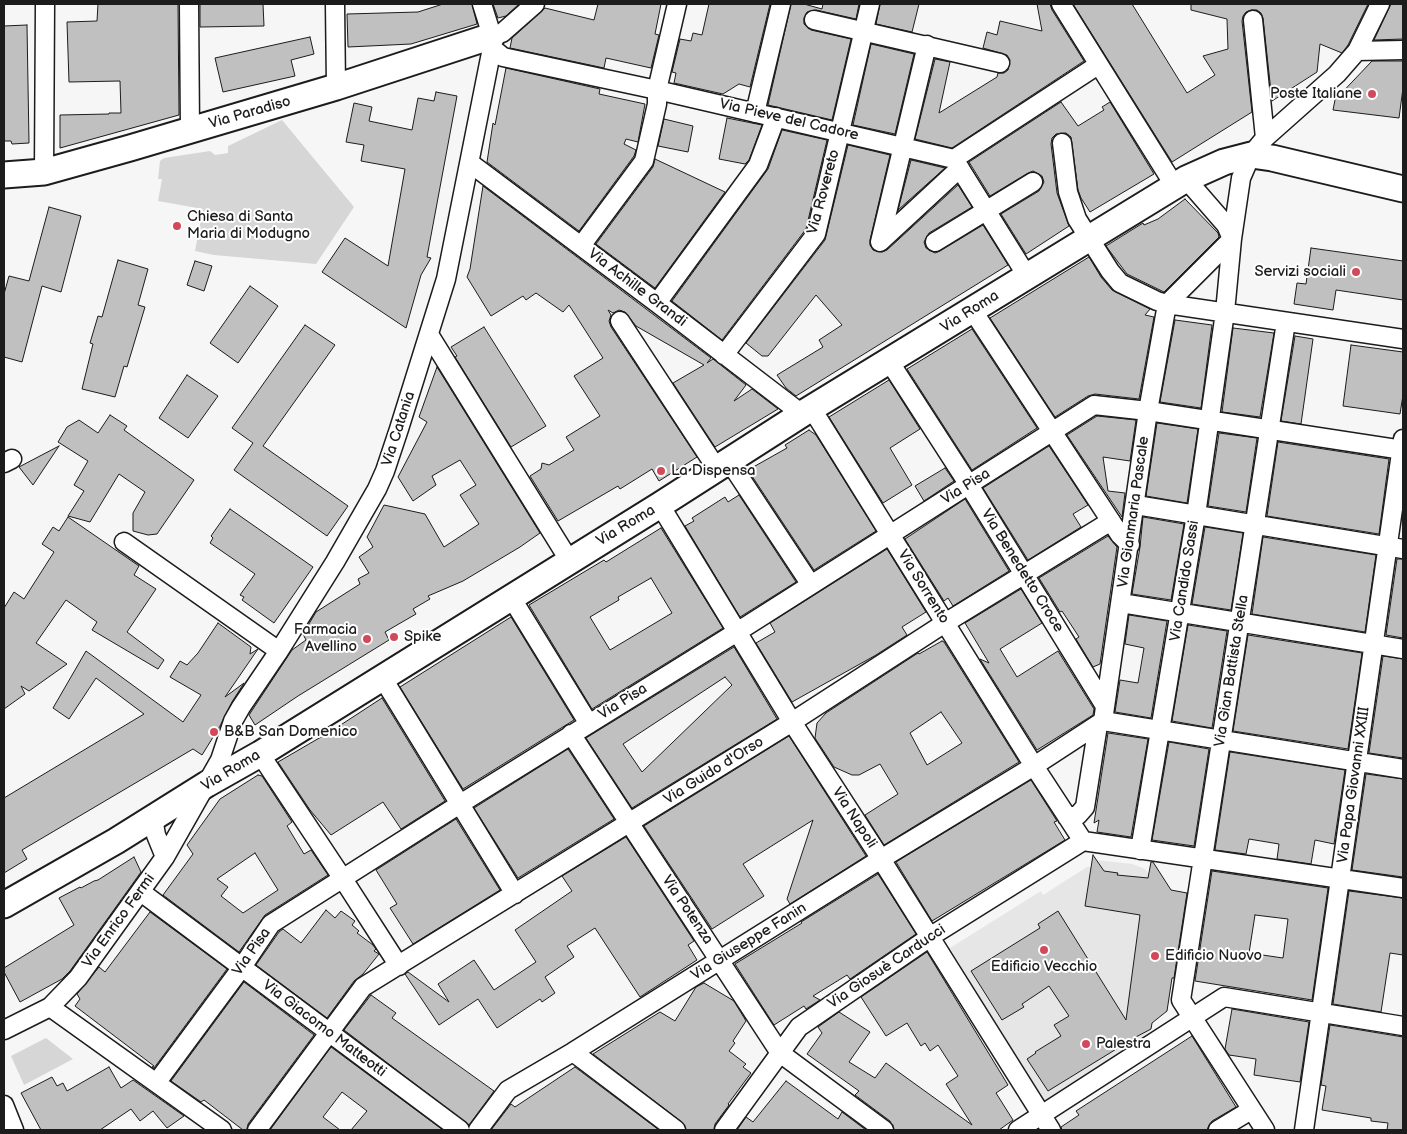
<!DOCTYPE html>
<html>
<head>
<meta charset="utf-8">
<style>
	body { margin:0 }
	#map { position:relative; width:1407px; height:1134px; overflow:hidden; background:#f6f6f6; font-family:"Balsamiq Sans",sans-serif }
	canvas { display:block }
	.frame { position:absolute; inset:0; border:5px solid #1c1c1c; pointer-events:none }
</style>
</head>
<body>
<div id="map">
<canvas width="1407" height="1134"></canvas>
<div class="frame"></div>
</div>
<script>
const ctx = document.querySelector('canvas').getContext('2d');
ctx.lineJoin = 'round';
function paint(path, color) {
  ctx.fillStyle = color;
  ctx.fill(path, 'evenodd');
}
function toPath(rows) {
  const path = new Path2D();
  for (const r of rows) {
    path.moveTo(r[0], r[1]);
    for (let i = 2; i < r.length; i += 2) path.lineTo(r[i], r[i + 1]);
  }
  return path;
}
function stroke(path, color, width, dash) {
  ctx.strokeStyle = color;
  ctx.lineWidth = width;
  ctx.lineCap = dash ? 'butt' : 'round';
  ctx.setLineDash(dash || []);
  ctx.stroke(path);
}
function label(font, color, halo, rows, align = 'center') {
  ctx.font = font + ' "Balsamiq Sans",sans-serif';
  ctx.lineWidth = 4;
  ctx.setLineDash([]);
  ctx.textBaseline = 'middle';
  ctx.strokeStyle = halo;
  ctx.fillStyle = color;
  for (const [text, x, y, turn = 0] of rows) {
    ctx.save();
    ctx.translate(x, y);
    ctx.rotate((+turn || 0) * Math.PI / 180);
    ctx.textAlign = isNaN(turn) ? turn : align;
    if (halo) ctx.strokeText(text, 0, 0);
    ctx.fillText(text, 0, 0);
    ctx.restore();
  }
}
paint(toPath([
	[1093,854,1096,860,1132,864,1145,869,1149,874,1151,859,1171,890,1183,892,1167,1013,1160,1012,1150,1024,1151,1030,1139,1041,1044,1101,950,948,1041,891,1043,895,1087,867,1091,867]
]), '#e6e6e6');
paint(toPath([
	[282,120,354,207,316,264,214,255,195,251,203,209,158,201,162,179,158,179,160,161,164,158,210,151,215,155,228,153,228,146],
	[46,1038,73,1059,24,1085,11,1056]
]), '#d6d6d6');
const building = toPath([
	[98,4,178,4,179,115,60,148,60,115,109,114,109,113,121,113,120,81,69,82,67,22,97,21,98,4],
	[200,4,263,4,264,26,200,27,200,4],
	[443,4,472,4,477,24,411,44,348,47,347,14,418,12,443,4],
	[493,4,519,4,506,16,498,18,493,4],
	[598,4,661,4,655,34,659,35,651,68,606,58,604,68,510,48,512,38,545,8,594,20,598,4],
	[709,4,770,4,750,87,739,84,723,94,674,83,676,73,672,72,680,39,691,41,693,33,702,35,709,4],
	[791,4,804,4,822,9,823,4,859,4,856,19,816,10,807,12,804,18,804,24,811,30,851,39,832,120,768,105,791,4],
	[880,4,919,4,912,32,876,24,880,4],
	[1037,4,1050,4,1052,10,1084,61,952,148,915,139,935,59,950,62,939,113,997,77,998,73,1004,73,1008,70,1010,60,1007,55,983,48,987,32,997,35,1000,21,1042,31,1037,4],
	[1073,4,1132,4,1187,93,1215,75,1203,56,1228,49,1227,19,1191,10,1191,4,1368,4,1348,45,1342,53,1320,44,1317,72,1272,101,1263,18,1261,13,1257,10,1251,10,1246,12,1243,16,1242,21,1252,112,1172,162,1073,4],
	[1391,4,1403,4,1403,39,1374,40,1391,4],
	[27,25,29,143,12,144,11,141,4,141,4,26,27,25],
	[310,37,314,54,291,60,295,76,223,92,215,58,310,37],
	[871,44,914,54,895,134,853,125,871,44],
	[1372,61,1403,61,1403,88,1399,118,1333,110,1335,100,1372,61],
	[506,68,600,89,599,94,645,104,638,142,626,139,624,144,636,150,634,156,579,231,487,162,493,123,495,125,506,68],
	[436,92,457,96,427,257,431,258,421,275,406,328,322,272,345,238,388,266,405,169,361,161,364,145,346,142,354,103,372,107,369,121,412,130,418,98,434,101,436,92],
	[1061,102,1078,126,1104,110,1102,107,1110,102,1154,174,1090,212,1081,198,1078,190,1071,137,1066,133,1056,134,1052,138,1051,144,1057,193,1069,226,1026,254,1001,214,1039,191,1044,182,1042,176,1033,171,1028,173,990,196,969,162,1061,102],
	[727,118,762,125,749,160,745,164,719,159,727,118],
	[664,119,693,126,688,152,658,146,664,119],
	[782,130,827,140,806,229,722,340,672,301,768,169,782,130],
	[848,145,890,155,870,240,870,245,873,250,882,252,887,250,958,185,972,207,929,233,924,242,926,248,935,253,940,251,983,225,1008,265,796,396,786,388,777,375,823,347,819,340,842,325,816,295,768,356,762,356,746,343,825,240,848,145],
	[655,159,725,192,655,288,596,244,653,167,655,159],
	[911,160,945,168,898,210,911,160],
	[483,186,711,358,707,363,713,359,746,385,734,401,752,389,778,409,715,447,673,383,704,365,636,326,625,312,619,310,613,313,608,310,611,315,609,321,611,327,697,457,659,481,652,469,620,489,618,486,558,521,530,476,541,469,542,463,549,465,574,450,566,437,600,416,574,376,603,358,569,305,563,312,536,293,526,300,523,296,491,316,467,277,470,269,483,186],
	[1185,199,1218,233,1219,237,1164,292,1127,274,1106,246,1143,223,1144,225,1158,219,1185,199],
	[49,207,81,216,61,292,42,286,22,362,4,357,4,294,9,276,29,281,49,207],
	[1311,248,1403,261,1403,300,1336,290,1333,310,1294,304,1297,283,1306,284,1311,248],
	[1089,257,1101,277,1112,290,1150,309,1145,315,1154,317,1139,399,1095,394,1088,396,1055,417,990,318,1089,257],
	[118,260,148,269,138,305,145,307,127,367,124,366,115,397,82,389,93,344,90,343,98,316,102,317,118,260],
	[195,261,212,266,204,291,187,285,195,261],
	[250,286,278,306,238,363,210,343,250,286],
	[1175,320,1212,325,1201,408,1160,402,1175,320],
	[305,325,335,345,263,446,348,506,327,536,234,470,253,443,232,428,305,325],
	[484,327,546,426,511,447,455,357,457,356,451,347,484,327],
	[1233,328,1274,333,1260,417,1222,412,1233,328],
	[972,329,1037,428,972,470,907,369,972,329],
	[1295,336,1313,339,1301,424,1281,421,1295,336],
	[1351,345,1403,352,1403,395,1400,414,1343,406,1351,345],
	[437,367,540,533,520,547,463,581,428,596,430,599,413,609,416,614,385,632,389,640,298,696,255,725,249,715,292,650,306,640,303,634,316,612,360,584,358,579,369,573,359,557,373,547,367,537,384,505,425,514,444,547,479,524,460,495,476,485,460,460,432,476,436,485,413,501,398,477,427,422,419,417,437,367],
	[187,375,218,396,188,438,159,418,187,375],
	[889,380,920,429,890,448,912,485,883,503,829,417,889,380],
	[110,415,127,426,124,430,194,480,157,534,148,535,133,531,133,513,145,492,119,474,90,522,68,516,84,491,74,485,88,461,58,442,67,427,79,420,98,433,110,415],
	[1097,416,1136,420,1130,461,1103,457,1108,491,1125,493,1122,517,1067,435,1097,416],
	[1157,423,1198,429,1187,503,1146,496,1157,423],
	[809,430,816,435,876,531,814,570,748,470,787,448,785,445,809,430],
	[1219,433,1257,438,1246,512,1208,506,1219,433],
	[1278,442,1389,459,1379,534,1267,516,1278,442],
	[59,446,33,485,19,467,59,446],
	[1049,446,1088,505,1073,514,1081,527,1028,560,983,488,1049,446],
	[945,468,954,481,924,501,915,486,945,468],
	[739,495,796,582,740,617,685,526,694,521,692,518,725,497,728,502,739,495],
	[965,499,1009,571,953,606,948,598,944,601,905,539,965,499],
	[230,509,313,567,274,623,242,600,244,597,240,595,255,574,210,543,213,538,211,536,230,509],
	[68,517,139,566,134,575,156,589,127,632,164,660,158,669,92,630,97,622,66,600,36,643,67,664,29,691,21,686,25,694,4,709,4,608,14,592,24,599,54,552,42,544,53,527,59,531,68,517],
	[1143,517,1184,524,1171,600,1132,594,1140,547,1143,517],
	[1205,527,1243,533,1231,610,1192,604,1205,527],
	[661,528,723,628,592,709,529,605,604,560,606,562,661,528],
	[651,578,672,613,610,650,590,617,619,600,618,597,651,578],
	[1108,536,1117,547,1100,664,1093,667,1076,639,1079,637,1062,611,1060,612,1039,578,1108,536],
	[1263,537,1376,555,1365,632,1252,614,1263,537],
	[887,549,926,612,902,627,907,635,876,655,792,702,756,643,775,632,770,623,887,549],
	[1397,559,1403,559,1403,638,1386,635,1397,559],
	[1021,589,1042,623,1000,649,1017,677,1058,651,1094,709,1093,715,1037,750,980,659,989,663,965,623,1021,589],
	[1129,615,1167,621,1151,718,1115,712,1120,680,1138,683,1144,648,1125,644,1129,615],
	[511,617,574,720,463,789,400,687,511,617],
	[218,623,251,647,250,654,258,649,225,697,244,683,232,702,220,726,202,755,193,749,22,850,27,859,4,873,4,798,144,714,96,678,69,719,53,708,86,651,183,722,201,695,170,677,180,661,187,665,198,653,218,623],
	[1188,625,1227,631,1212,728,1172,721,1188,625],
	[1248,635,1362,653,1348,749,1233,731,1248,635],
	[942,641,944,642,1019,762,884,845,865,815,898,794,880,764,859,775,852,775,834,767,815,738,817,723,826,713,918,653,919,654,942,641],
	[941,712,962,743,927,765,910,733,941,712],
	[734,647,777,719,632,808,586,738,734,647],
	[725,677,732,685,642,772,623,744,725,677],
	[1383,656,1403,659,1403,758,1369,753,1383,656],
	[382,698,445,801,401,829,383,802,331,835,310,810,278,762,333,730,382,698],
	[1108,733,1148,739,1131,837,1097,832,1099,820,1094,823,1108,733],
	[789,736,866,856,790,904,787,899,813,820,743,864,764,896,712,929,644,826,789,736],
	[1169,742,1209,749,1194,846,1152,840,1169,742],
	[568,749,614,819,518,878,474,808,568,749],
	[1230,752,1345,770,1334,844,1315,840,1311,864,1277,859,1279,844,1249,839,1246,854,1215,850,1230,752],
	[1366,774,1403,779,1403,877,1352,870,1366,774],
	[258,775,262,776,292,822,287,826,304,854,311,850,328,875,265,915,239,952,163,895,193,854,187,845,220,799,258,775],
	[255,853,278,890,243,913,221,896,228,887,217,879,255,853],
	[1031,780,1057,821,1054,822,1065,840,932,921,896,862,1031,780],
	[456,819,500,890,413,944,390,908,397,904,376,870,456,819],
	[626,837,694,941,688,945,697,960,640,997,595,928,567,946,574,957,545,977,555,993,542,1002,540,999,497,1028,478,999,439,1025,405,974,408,972,449,1002,438,984,474,960,494,990,536,962,515,930,572,891,562,876,626,837],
	[1093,855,1104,871,1118,873,1117,875,1148,878,1151,862,1153,862,1171,890,1187,893,1174,978,1172,978,1167,1011,1152,1023,1151,1029,1117,1047,1118,1048,1048,1091,1027,1059,1036,1053,1035,1052,1061,1036,1054,1025,1069,1016,1049,986,1022,1004,1024,1007,1002,1020,971,971,1040,928,1038,924,1058,911,1126,1020,1140,915,1085,906,1093,855],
	[134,857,141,872,70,971,62,979,20,1002,4,972,4,968,74,925,59,898,80,887,81,888,94,881,98,880,134,857],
	[1212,871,1328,888,1312,1000,1195,981,1212,871],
	[1255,915,1288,919,1283,958,1249,953,1255,915],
	[878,874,916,934,850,979,847,975,813,996,820,1000,806,1009,804,1006,774,1025,735,964,802,923,801,922,878,874],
	[1349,891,1403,898,1403,955,1390,953,1381,1012,1333,1004,1349,891],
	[326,910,335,918,341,911,355,921,352,925,359,931,357,933,373,945,376,949,374,951,379,954,363,974,354,981,327,1018,256,965,279,932,283,929,301,943,326,910],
	[150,912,227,969,154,1068,152,1067,154,1066,75,1006,80,999,77,994,99,967,105,972,150,912],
	[927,952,1008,1085,996,1093,1013,1120,999,1130,894,1130,890,1121,855,1095,859,1091,807,1054,822,1033,818,1027,839,1012,870,1032,849,1062,875,1078,886,1063,972,1125,946,1084,958,1076,938,1045,930,1051,925,1043,921,1046,907,1023,886,1036,861,997,927,952],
	[244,982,314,1035,248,1124,247,1130,243,1130,204,1100,201,1102,171,1081,244,982],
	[704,983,734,1001,746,1021,733,1041,735,1043,729,1051,746,1064,743,1067,751,1073,728,1104,729,1105,715,1124,714,1130,686,1130,682,1122,593,1054,660,1012,675,1021,696,987,704,983],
	[371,995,396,1013,392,1018,494,1091,469,1125,344,1030,371,995],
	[1232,1009,1309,1022,1300,1082,1254,1075,1256,1059,1229,1055,1225,1049,1232,1009],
	[1330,1025,1403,1037,1403,1130,1387,1130,1388,1123,1371,1121,1371,1118,1322,1110,1326,1086,1321,1085,1330,1025],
	[1192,1036,1236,1107,1212,1121,1209,1125,1207,1130,1062,1130,1061,1127,1079,1115,1076,1111,1192,1036],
	[331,1047,443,1130,351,1130,367,1111,342,1092,323,1117,340,1130,270,1130,331,1047],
	[109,1067,121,1088,133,1080,184,1116,167,1128,153,1111,140,1121,131,1109,100,1130,41,1130,21,1093,52,1077,57,1086,63,1083,67,1091,109,1067],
	[575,1067,659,1130,491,1130,511,1104,515,1107,575,1067],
	[786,1081,838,1119,842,1112,866,1130,737,1130,746,1117,753,1122,786,1081]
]);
paint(building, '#c0c0c0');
stroke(building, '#1c1c1c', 1);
const street = toPath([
	[189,4,190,130],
	[335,4,336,87],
	[1061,4,1174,185],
	[814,20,1000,63],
	[1253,20,1265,138],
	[492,36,502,33,535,4],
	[927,45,880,242,960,168],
	[492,48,503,57,657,90,954,159,1027,276],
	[1357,51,1403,50],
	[755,113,781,4],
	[1062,143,1068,192,1077,219,1110,271,1120,283,1157,301,1167,304,1403,339],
	[954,159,1098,65],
	[470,163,657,303,802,414],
	[44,172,45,4],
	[935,242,1033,182],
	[581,246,644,161,657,104,657,90,677,4],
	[657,303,758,165,776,117],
	[1167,304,1232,239,1226,225,1186,179],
	[973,311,1120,535,1130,545],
	[620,321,717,469],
	[430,336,569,560],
	[724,355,816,234,870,4],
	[889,361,969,485,1105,706],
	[812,409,1034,766,1083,841],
	[729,461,811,585],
	[4,463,12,459],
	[660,505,792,722,881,859,1051,1130],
	[1136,505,1403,549],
	[124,542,279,651],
	[511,597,589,724],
	[1121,603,1403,649],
	[382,677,515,894],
	[1103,721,1148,411,1167,304],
	[1103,721,1403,769],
	[571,734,780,1053,884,1130],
	[260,754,343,879,399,966],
	[1067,817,1078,815,1085,807,1098,725],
	[153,818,156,835,165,857],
	[1083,841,1403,888],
	[1140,850,1196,515,1225,312,1232,239,1241,178,1251,155,1265,138,1337,74,1357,51,1380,4],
	[141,892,460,1130],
	[50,1007,222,1130],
	[4,1030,50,1007,78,978,165,857,220,760,233,721,241,707,279,651,335,562,377,489,385,471,399,429,446,279,492,48,492,36,482,4],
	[573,1052,676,1130],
	[157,1082,242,967,271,924,460,804,737,632,1094,405,1148,411,1403,450],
	[4,1105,14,1130],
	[257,1130,363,987,792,722,945,623,1111,521],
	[478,1130,508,1090,573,1052,881,859,1034,766,1103,721],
	[724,1130,799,1027,936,933,1083,841],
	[1018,1130,1224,997,1403,1026],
	[1218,1130,1251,1110],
	[1265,1130,1181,1000,1286,322],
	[1304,1130,1403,439]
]);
const secondary = toPath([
	[4,175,44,172,130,148,336,87,492,36],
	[4,905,116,841,207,784,260,754,660,505,802,414,1186,179,1224,162,1251,155,1272,158,1403,189]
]);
stroke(street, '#1c1c1c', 21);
stroke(secondary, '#1c1c1c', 29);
stroke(street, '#fff', 18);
stroke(secondary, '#fff', 25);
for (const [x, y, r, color] of [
	[1372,94,5,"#d1495b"],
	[177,226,5,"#d1495b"],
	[1356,272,5,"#d1495b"],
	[661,471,5,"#d1495b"],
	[394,637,5,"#d1495b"],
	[367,639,5,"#d1495b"],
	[214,732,5,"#d1495b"],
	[1044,950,5,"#d1495b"],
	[1155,956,5,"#d1495b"],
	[1086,1044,5,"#d1495b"]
]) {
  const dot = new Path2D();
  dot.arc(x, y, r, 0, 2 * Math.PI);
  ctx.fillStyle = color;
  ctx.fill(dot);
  stroke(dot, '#fff', 2);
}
label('15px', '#1c1c1c', '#fff', [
	["Poste Italiane",1362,94,"right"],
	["Chiesa di Santa",187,217],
	["Maria di Modugno",187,234],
	["Servizi sociali",1346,272,"right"],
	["La Dispensa",671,471],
	["Farmacia",357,630,"right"],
	["Avellino",357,647,"right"],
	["Spike",404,637],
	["B&B San Domenico",224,732],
	["Edificio Nuovo",1165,956],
	["Edificio Vecchio",1044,967,"center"],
	["Palestra",1096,1044]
], 'left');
label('15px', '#1c1c1c', '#fff', [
	["Via Paradiso",250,113,-16],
	["Via Pieve del Cadore",789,120,13],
	["Via Rovereto",824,192,-75],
	["Via Achille Grandi",637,288,37],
	["Via Roma",970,312,-32],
	["Via Catania",399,429,-72],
	["Via Pisa",966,487,-32],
	["Via Gianmaria Pascale",1134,512,-82],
	["Via Roma",626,526,-31],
	["Via Benedetto Croce",1022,571,58],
	["Via Candido Sassi",1185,581,-81],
	["Via Sorrento",923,587,58],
	["Via Gian Battista Stella",1232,671,-81],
	["Via Pisa",623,702,-32],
	["Via Roma",231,771,-31],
	["Via Guido d'Orso",714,771,-32],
	["Via Papa Giovanni XXIII",1354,785,-82],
	["Via Napoli",854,818,57],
	["Via Potenza",687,910,56],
	["Via Enrico Fermi",119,921,-54],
	["Via Giuseppe Fanin",749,942,-32],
	["Via Pisa",252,952,-55],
	["Via Giosuè Carducci",887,967,-34],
	["Via Giacomo Matteotti",324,1029,37]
]);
</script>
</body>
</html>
